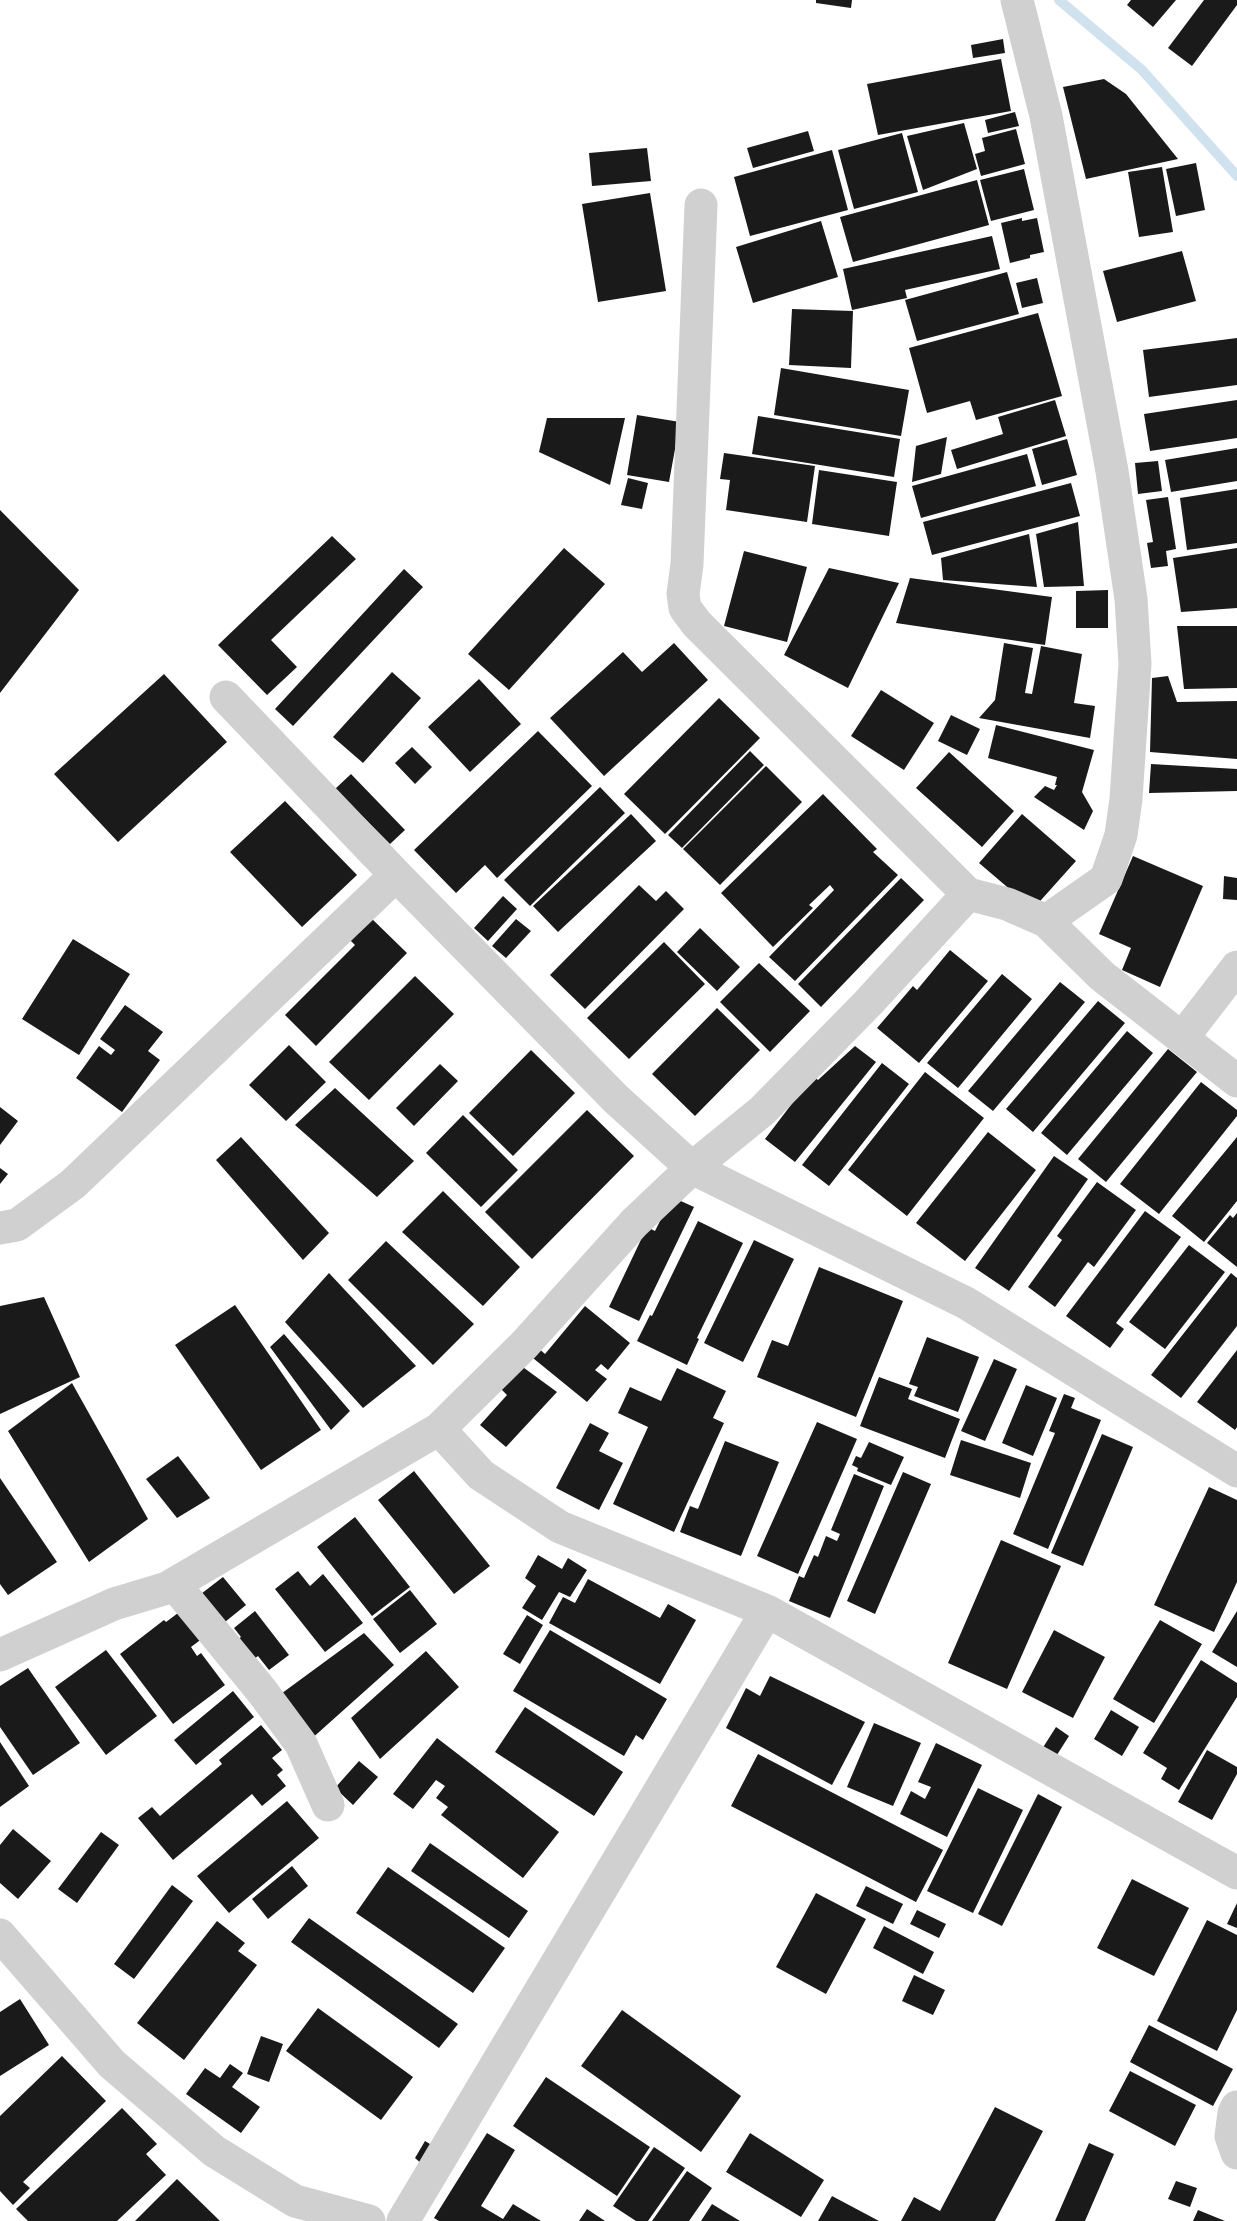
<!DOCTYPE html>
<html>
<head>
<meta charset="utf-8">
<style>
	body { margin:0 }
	canvas { display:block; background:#fff }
</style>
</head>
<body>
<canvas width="1237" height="2221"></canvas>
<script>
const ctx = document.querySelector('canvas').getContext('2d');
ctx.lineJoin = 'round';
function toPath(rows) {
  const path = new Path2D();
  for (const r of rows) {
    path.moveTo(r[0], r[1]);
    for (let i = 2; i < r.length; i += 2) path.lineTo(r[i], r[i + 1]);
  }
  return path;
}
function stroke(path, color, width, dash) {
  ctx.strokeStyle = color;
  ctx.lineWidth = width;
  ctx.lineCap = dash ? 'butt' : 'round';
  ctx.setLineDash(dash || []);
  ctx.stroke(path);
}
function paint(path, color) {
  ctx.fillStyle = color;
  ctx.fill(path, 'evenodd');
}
stroke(toPath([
	[1059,0,1142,70,1237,176]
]), '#cfe2ee', 10);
paint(toPath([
	[816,0,852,0,851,8,816,3],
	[1131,0,1176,0,1153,27,1127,5],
	[1204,0,1237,0,1237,5,1192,66,1168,48],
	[1003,39,1005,53,973,58,971,45],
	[1001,59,1011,111,878,135,867,84],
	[1104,79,1126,94,1178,159,1086,179,1063,87],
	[1015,112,1019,126,988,133,985,120],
	[964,123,977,169,923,190,907,136],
	[1016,129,1025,164,981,176,975,154,985,151,982,138],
	[808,131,814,151,753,168,747,148],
	[902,133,918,192,854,209,838,150],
	[647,148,651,181,592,186,589,153],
	[832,150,848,210,750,236,734,177],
	[1196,163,1205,210,1176,216,1166,169],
	[1162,167,1173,232,1139,237,1128,172],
	[1024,169,1034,210,991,221,980,180],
	[977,180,989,225,853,262,840,217],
	[650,193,666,291,598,302,582,204],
	[1022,218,1022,221,1037,218,1044,252,1030,255,1030,258,1010,263,1001,223],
	[821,221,838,277,753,303,736,247],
	[992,236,1000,269,905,290,907,298,852,310,843,269],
	[1182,251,1196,301,1117,322,1103,271],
	[1007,272,1019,314,917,341,905,300],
	[1037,278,1043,303,1022,308,1016,283],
	[792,309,853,311,851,368,789,365],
	[1038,313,1062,396,976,420,970,401,927,413,909,348],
	[1237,338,1237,385,1149,397,1143,350],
	[781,368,909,390,901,436,774,415],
	[1055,400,1066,436,957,469,951,450,1003,434,998,417],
	[1237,400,1237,438,1150,451,1144,414],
	[637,415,680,422,669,482,627,475],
	[758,416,900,439,894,477,752,454],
	[547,418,625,418,610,485,539,452],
	[947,437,941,474,912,482,916,446],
	[1067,439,1077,475,1042,485,1032,449],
	[1237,448,1237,481,1171,492,1165,460],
	[724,453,815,466,807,522,726,510,730,480,720,479],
	[1027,454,1036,486,921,518,912,486],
	[1158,461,1162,491,1138,494,1135,463],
	[819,470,897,482,889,536,812,524],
	[628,478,648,483,642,509,621,505],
	[1071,483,1080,516,932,555,923,522],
	[1237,489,1237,543,1187,550,1180,498],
	[1168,497,1176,549,1166,551,1168,566,1151,568,1147,543,1153,542,1146,500],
	[0,510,79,590,0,693],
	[1078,522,1084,586,1044,587,1036,534],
	[1029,534,1037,587,943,580,941,558],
	[332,536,356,559,271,640,297,667,267,695,218,645],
	[564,548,605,584,509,690,468,654],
	[1237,548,1237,608,1181,612,1173,558],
	[744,551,807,567,787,642,724,626],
	[829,568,899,583,848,688,784,655],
	[404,569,423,587,293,726,275,709],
	[910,578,1052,597,1045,645,896,623],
	[1108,590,1108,628,1076,628,1076,591],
	[1177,626,1237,626,1237,688,1184,689],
	[674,643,708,680,604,776,550,718,623,652,642,672],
	[1004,643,1033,648,1025,693,1032,694,1041,646,1082,654,1074,703,1095,706,1090,738,979,718,995,700],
	[392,672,421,698,363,763,333,737],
	[164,674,227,742,118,842,54,774],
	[1168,676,1177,702,1237,701,1237,759,1150,752,1152,678],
	[479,679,521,724,470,772,428,727],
	[881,690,934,723,904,770,851,736],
	[719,698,760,738,665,834,624,794],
	[951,715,980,729,967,755,938,741],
	[996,725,1094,750,1082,792,1093,811,1084,830,1034,797,1045,786,1054,790,1057,785,1055,785,1057,777,988,758],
	[538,731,592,786,497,878,485,865,456,893,414,850],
	[412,747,432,767,415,784,395,763],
	[750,751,764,765,682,848,668,835],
	[949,752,1014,811,982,847,916,788],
	[1151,764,1237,769,1237,791,1149,793],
	[766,766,802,802,720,885,683,849],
	[351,774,405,830,390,844,335,789],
	[600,787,625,813,530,906,504,880],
	[823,794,877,849,873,852,898,875,795,981,769,957,834,890,830,885,809,905,813,908,773,947,721,893],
	[285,801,357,875,302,927,230,852],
	[631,814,656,841,558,932,533,906],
	[1022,814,1076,861,1033,909,979,863],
	[1133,856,1203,886,1160,987,1122,970,1131,948,1099,934],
	[1224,876,1237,878,1237,900,1223,899],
	[901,878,924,900,821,1007,798,984],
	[639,885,656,901,666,891,684,909,585,1009,550,975],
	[503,896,517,909,488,941,474,928],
	[370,917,407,953,316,1046,285,1015,355,945,348,938],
	[516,919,531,931,506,958,492,946],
	[700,928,740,967,717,991,677,952],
	[73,939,130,974,79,1055,22,1019],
	[664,942,705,984,629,1059,587,1018],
	[950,950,988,981,919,1063,877,1028,913,986,917,990],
	[759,963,810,1011,770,1052,720,1002],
	[1002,974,1032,999,958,1088,927,1063],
	[415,976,454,1014,369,1100,329,1062],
	[1060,982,1085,1002,993,1111,968,1091],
	[1098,1001,1125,1023,1033,1132,1006,1109],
	[125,1005,163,1032,148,1051,160,1060,122,1112,76,1078,99,1046,111,1055,115,1050,100,1039],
	[717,1008,760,1050,695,1116,652,1074],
	[1127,1031,1153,1053,1067,1155,1041,1133],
	[289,1045,326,1082,286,1121,249,1085],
	[855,1046,876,1062,795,1162,765,1139,813,1076,818,1080],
	[1168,1049,1197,1072,1106,1182,1078,1159],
	[531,1050,575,1093,513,1156,469,1113],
	[882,1063,909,1084,829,1186,802,1165],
	[440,1064,458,1081,414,1126,396,1108],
	[925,1072,984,1118,907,1216,848,1170],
	[1201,1082,1237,1110,1237,1116,1159,1214,1120,1184],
	[335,1088,414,1161,377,1197,295,1125],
	[0,1107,18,1121,0,1145],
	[587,1110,634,1156,532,1259,485,1212],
	[463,1115,518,1170,481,1207,426,1153],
	[988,1132,1036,1170,965,1261,916,1223],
	[241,1137,329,1233,303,1260,216,1160],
	[1237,1137,1237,1201,1204,1242,1172,1216],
	[1054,1156,1088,1179,1009,1291,975,1268],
	[0,1168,8,1174,0,1184],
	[1097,1182,1136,1210,1094,1267,1088,1262,1055,1307,1028,1287,1062,1240,1057,1236],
	[443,1191,520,1267,483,1306,402,1232],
	[672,1197,694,1207,639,1321,609,1307,647,1227,655,1231],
	[1145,1211,1181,1237,1116,1323,1124,1329,1110,1348,1066,1316],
	[1237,1213,1237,1267,1207,1243,1230,1215,1233,1218],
	[698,1221,743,1243,697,1338,699,1339,687,1365,637,1341,650,1315,652,1316],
	[754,1240,794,1259,743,1362,704,1343],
	[386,1241,474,1324,433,1365,348,1280],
	[1189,1245,1225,1272,1165,1349,1129,1322],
	[819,1267,903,1301,856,1417,757,1377,772,1340,788,1346],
	[329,1273,416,1366,363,1408,285,1322],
	[1231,1273,1237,1278,1237,1326,1181,1398,1151,1375],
	[44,1297,80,1377,0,1414,0,1306],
	[235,1305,321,1430,261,1470,175,1345],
	[585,1306,630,1343,608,1370,601,1364,595,1370,607,1379,587,1402,528,1354,536,1346,545,1354],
	[284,1334,350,1411,331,1430,270,1347],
	[927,1337,979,1357,958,1412,914,1396,918,1387,909,1384],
	[1237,1350,1237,1427,1235,1430,1197,1402],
	[994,1359,1017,1369,985,1441,961,1431],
	[520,1365,557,1392,506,1447,480,1425,507,1395,499,1387],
	[677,1368,726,1391,713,1418,724,1423,674,1532,613,1504,648,1427,618,1413,630,1387,661,1401],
	[879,1377,912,1389,908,1399,960,1419,945,1458,860,1426],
	[72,1383,148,1519,89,1562,8,1431],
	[1026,1385,1057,1398,1033,1456,1002,1443],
	[1064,1394,1075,1398,1071,1408,1101,1420,1048,1549,1013,1534,1055,1433,1049,1431],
	[817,1422,857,1439,798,1574,757,1556],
	[590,1423,609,1433,599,1451,623,1463,599,1510,556,1488],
	[1102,1434,1133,1447,1083,1566,1051,1553],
	[961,1440,1031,1463,1020,1498,950,1475],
	[725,1441,779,1462,741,1556,680,1532,690,1506,698,1509],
	[869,1442,904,1457,891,1485,857,1471,858,1468,852,1465,856,1456,861,1458],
	[178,1456,210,1498,177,1518,146,1479],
	[414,1471,490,1566,454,1594,378,1500],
	[903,1472,931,1484,875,1614,847,1601],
	[854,1474,884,1486,830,1618,789,1601,799,1576,804,1578,814,1555,818,1557,826,1536,837,1541,840,1534,831,1530],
	[0,1478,57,1562,8,1595,0,1584],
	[1209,1487,1237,1500,1237,1582,1214,1632,1154,1605],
	[355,1517,410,1587,372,1616,317,1547],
	[1001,1540,1061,1566,1007,1689,948,1663],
	[538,1555,562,1569,568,1558,587,1570,570,1597,559,1592,542,1620,522,1608,536,1586,525,1578],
	[298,1571,310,1586,323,1574,363,1623,325,1652,275,1589],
	[223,1577,246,1605,220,1626,197,1597],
	[588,1579,660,1618,668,1604,696,1620,660,1684,549,1623,563,1597,575,1603],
	[410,1590,437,1624,400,1653,373,1619],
	[186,1607,207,1635,191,1647,197,1656,201,1653,225,1685,173,1724,120,1654,164,1620,166,1622],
	[255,1611,289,1655,269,1670,258,1656,246,1665,231,1644,241,1637,234,1628],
	[1237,1611,1237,1667,1212,1652],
	[527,1615,543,1625,520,1664,503,1654],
	[1160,1620,1202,1644,1154,1723,1113,1699],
	[550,1630,667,1699,643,1740,636,1735,624,1756,513,1691],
	[1054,1630,1105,1657,1073,1718,1022,1692],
	[364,1633,394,1665,309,1741,274,1699],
	[106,1650,157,1716,106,1755,55,1687],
	[426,1651,459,1687,380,1759,351,1718],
	[1201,1660,1237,1683,1237,1697,1179,1790,1161,1779,1167,1768,1143,1753],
	[28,1668,80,1743,33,1775,0,1727,0,1686],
	[770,1676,865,1722,832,1785,726,1728,746,1688,760,1696],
	[233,1691,254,1717,196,1765,174,1740],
	[525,1707,623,1772,594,1816,495,1752],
	[1111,1710,1139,1727,1122,1756,1094,1739],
	[874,1723,921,1743,893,1806,847,1787],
	[261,1725,282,1750,272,1758,283,1770,277,1775,286,1786,262,1806,252,1794,173,1860,138,1818,152,1807,160,1816,222,1764,219,1760],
	[1056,1727,1069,1736,1055,1758,1042,1749],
	[437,1738,559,1832,523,1878,441,1815,448,1807,436,1798,445,1786,436,1780,413,1809,393,1794],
	[0,1742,29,1786,0,1807],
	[936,1743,982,1765,947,1837,900,1814,911,1791,925,1799,931,1787,918,1782],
	[1207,1750,1237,1767,1237,1774,1212,1820,1178,1802],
	[758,1754,943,1850,916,1902,731,1806],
	[359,1761,378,1777,353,1805,335,1788],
	[978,1788,1023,1810,973,1913,927,1891],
	[1038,1794,1062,1807,1002,1926,978,1914],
	[287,1801,319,1838,229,1913,197,1876],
	[13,1829,51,1861,18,1899,0,1883,0,1845],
	[101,1832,119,1845,77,1903,58,1889],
	[430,1843,528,1911,509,1938,411,1871],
	[292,1866,308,1886,268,1919,252,1899],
	[388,1867,505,1948,473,1993,356,1913],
	[1132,1879,1189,1908,1154,1976,1097,1948],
	[172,1885,193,1901,134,1979,114,1964],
	[866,1886,903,1904,893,1924,856,1906],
	[816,1893,866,1919,826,1994,776,1967],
	[1237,1903,1237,1928,1227,1924],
	[917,1910,946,1924,939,1938,910,1924],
	[309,1918,458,2024,439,2048,291,1942],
	[1207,1920,1237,1935,1237,2010,1217,2051,1157,2021],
	[217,1921,245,1943,238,1951,257,1965,184,2060,137,2023],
	[884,1926,934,1952,923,1974,873,1948],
	[914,1975,945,1990,933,2015,902,2001],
	[20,1999,49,2045,0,2076,0,2012],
	[318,2008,413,2077,381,2120,286,2051],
	[622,2010,741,2096,701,2152,581,2066],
	[1149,2025,1233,2069,1213,2106,1130,2062],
	[261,2036,283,2044,269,2082,247,2074],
	[62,2056,106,2101,23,2182,30,2188,13,2205,0,2191,0,2116],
	[230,2064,243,2073,232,2087,260,2107,241,2133,186,2094,205,2068,220,2078],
	[1130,2071,1196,2105,1175,2146,1109,2111],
	[546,2077,650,2147,617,2196,513,2126],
	[995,2107,1043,2131,995,2221,901,2221,914,2197,940,2211],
	[122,2108,157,2144,146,2154,166,2175,117,2221,28,2221,16,2209],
	[487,2133,515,2150,481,2206,503,2219,513,2204,541,2221,439,2221,434,2218],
	[750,2133,824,2180,801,2217,726,2172],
	[425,2141,435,2147,423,2165,415,2158],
	[1089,2143,1114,2154,1085,2221,1055,2221],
	[654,2147,685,2168,648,2221,636,2221,613,2206],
	[687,2171,712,2188,689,2221,652,2221],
	[177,2179,220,2221,135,2221],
	[1176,2181,1197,2188,1190,2207,1168,2199],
	[832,2196,879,2221,818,2221],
	[712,2204,740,2221,701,2221],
	[587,2209,605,2221,579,2221],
	[1198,2210,1225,2221,1193,2221]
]), '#1a1a1a');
stroke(toPath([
	[1017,0,1046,116,1112,471,1131,599,1135,664,1126,799,1121,835,1106,879,1046,921],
	[701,205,687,564,683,594,685,608,697,624,968,894,1007,904,1046,921,1102,976,1237,1081],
	[226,697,396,875,616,1099,692,1168,966,1303,1237,1471],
	[1183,1037,1237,967],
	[0,1228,17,1225,73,1184,396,875],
	[439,1429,481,1475,560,1527,767,1611,1237,1873],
	[174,1584,261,1690,301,1744,328,1805],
	[0,1655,114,1604,167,1588,439,1429,524,1345,634,1223,692,1168,762,1111,868,1003,968,894],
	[0,1935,112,2064,214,2151,295,2201,369,2221],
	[1237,2107,1234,2113,1231,2136,1237,2153],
	[403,2221,767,1611]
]), '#d0d0d0', 33);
</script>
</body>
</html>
